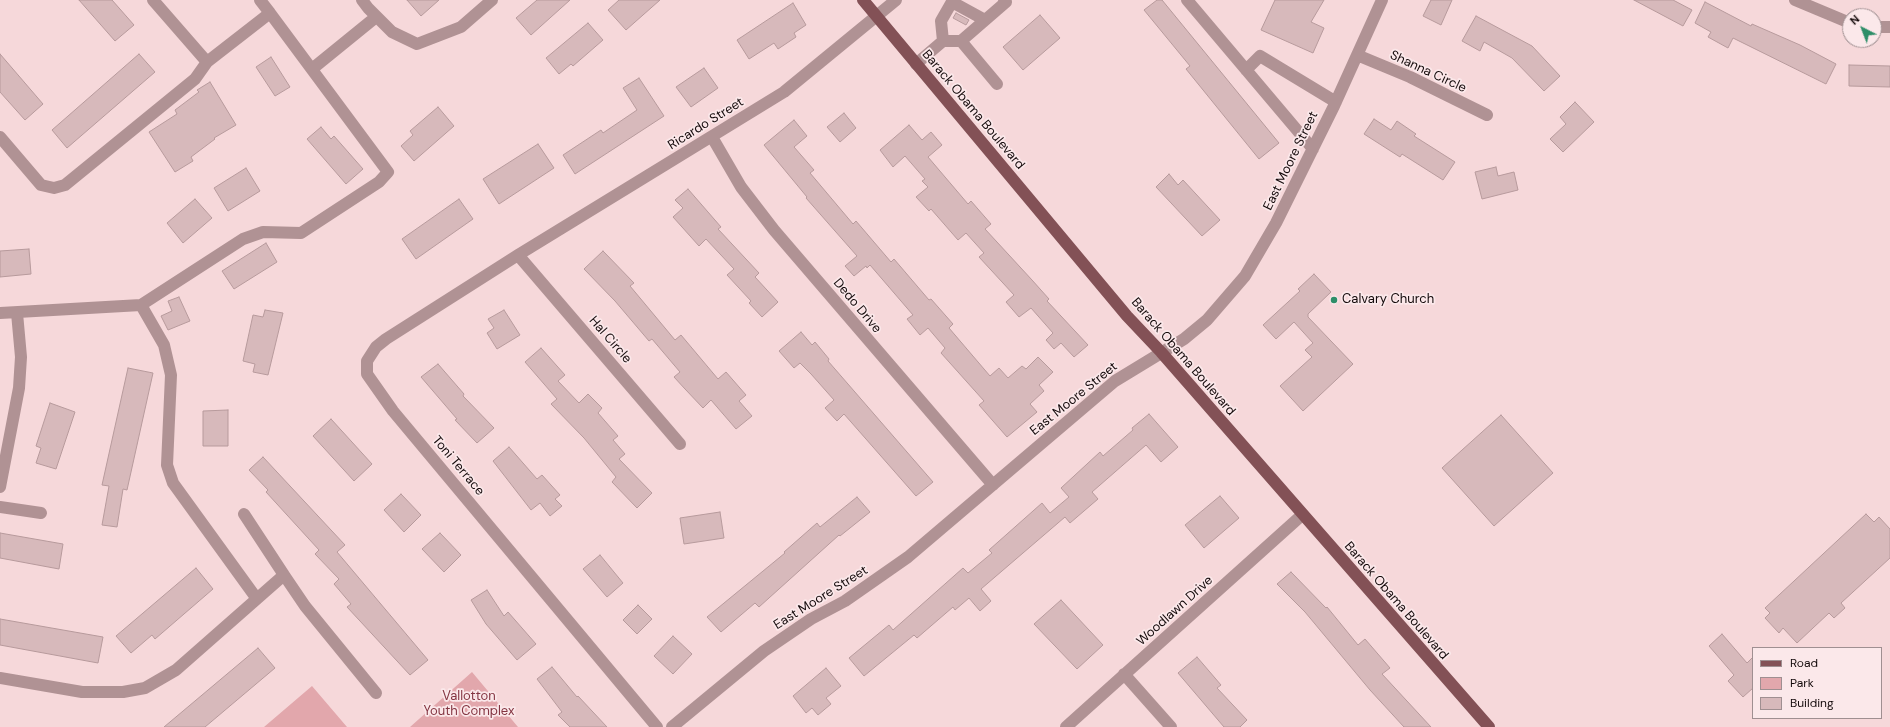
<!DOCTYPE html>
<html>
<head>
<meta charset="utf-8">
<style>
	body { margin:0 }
	#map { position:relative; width:1890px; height:727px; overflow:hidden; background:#f6d8da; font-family:"DM Sans",sans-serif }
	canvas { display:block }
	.legend { position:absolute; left:1752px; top:647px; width:130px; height:72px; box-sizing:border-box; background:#fbe8ea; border:1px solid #9f8f91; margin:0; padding:5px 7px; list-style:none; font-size:12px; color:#140a0b }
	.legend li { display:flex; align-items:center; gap:8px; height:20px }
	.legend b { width:20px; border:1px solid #9f8f91 }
	.north { position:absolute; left:1842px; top:8px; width:40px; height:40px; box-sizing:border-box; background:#fbe8ea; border:1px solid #9f8f91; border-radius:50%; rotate:318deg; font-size:11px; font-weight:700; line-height:16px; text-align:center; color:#140a0b }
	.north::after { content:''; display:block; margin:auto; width:14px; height:18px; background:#2d8e68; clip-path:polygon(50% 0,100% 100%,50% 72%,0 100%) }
</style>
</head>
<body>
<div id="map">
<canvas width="1890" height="727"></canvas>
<ul class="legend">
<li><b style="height:5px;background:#835156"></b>Road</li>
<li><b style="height:11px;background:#e2a7ac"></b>Park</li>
<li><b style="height:11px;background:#d7b9bb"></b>Building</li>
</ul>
<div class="north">N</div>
</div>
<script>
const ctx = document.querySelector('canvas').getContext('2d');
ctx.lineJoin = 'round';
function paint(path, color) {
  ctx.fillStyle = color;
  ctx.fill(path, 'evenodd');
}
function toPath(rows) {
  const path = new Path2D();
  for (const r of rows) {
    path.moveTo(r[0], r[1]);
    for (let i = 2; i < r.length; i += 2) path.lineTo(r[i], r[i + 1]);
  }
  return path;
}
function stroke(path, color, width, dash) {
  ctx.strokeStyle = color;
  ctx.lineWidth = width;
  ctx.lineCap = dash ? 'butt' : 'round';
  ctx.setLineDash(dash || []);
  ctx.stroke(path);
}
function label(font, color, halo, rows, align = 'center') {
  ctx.font = font + ' "DM Sans",sans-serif';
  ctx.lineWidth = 3.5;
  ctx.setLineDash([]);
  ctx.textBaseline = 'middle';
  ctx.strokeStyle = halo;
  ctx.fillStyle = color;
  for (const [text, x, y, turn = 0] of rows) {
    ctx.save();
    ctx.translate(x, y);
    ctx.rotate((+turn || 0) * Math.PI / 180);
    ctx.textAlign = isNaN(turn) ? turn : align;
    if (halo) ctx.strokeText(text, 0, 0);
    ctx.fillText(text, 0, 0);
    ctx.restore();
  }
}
paint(toPath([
	[472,672,518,727,410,727],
	[312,686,347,727,264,727]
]), '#e2a7ac');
const building = toPath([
	[79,0,112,0,134,25,115,41,79,0],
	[407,0,439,0,421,16,407,0],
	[537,0,570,0,531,35,516,18,537,0],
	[619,0,660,0,626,30,608,10,619,0],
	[1157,0,1162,0,1279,143,1259,159,1186,69,1190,66,1144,10,1157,0],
	[1275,0,1324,0,1311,22,1324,28,1313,53,1261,30,1275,0],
	[1431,0,1452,0,1441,25,1423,16,1431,0],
	[1634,0,1673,0,1692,10,1683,26,1634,0],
	[1705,2,1751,26,1752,24,1800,45,1836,64,1826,84,1733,38,1728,48,1708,37,1711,32,1695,23,1705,2],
	[793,3,806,25,794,33,796,37,778,49,774,43,749,59,737,40,793,3],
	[956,13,969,20,966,25,953,18,956,13],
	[1040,15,1060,38,1023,70,1003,47,1040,15],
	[1476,16,1532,46,1560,76,1544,91,1512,58,1484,42,1480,51,1462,41,1476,16],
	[588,23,603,40,573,66,571,64,559,74,546,58,588,23],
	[0,54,43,104,25,120,0,92,0,54],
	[139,54,155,72,67,148,52,130,139,54],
	[271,57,290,87,275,96,256,67,271,57],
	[1849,65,1890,66,1890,87,1849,86,1849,65],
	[704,68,718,88,691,107,676,87,704,68],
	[639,78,664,116,575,174,563,155,601,130,603,133,637,110,623,88,639,78],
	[210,82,236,125,214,138,215,139,191,157,193,161,175,172,149,132,177,114,175,110,199,92,197,90,210,82],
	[1575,102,1594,122,1563,152,1550,139,1566,124,1560,117,1575,102],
	[438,107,454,126,414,161,401,146,413,135,410,131,438,107],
	[844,113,856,128,840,142,827,127,844,113],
	[1374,119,1391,130,1397,121,1416,134,1414,136,1455,162,1443,180,1402,154,1400,157,1364,134,1374,119],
	[794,120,807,136,794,147,814,170,810,173,853,224,856,221,891,262,894,259,929,300,931,299,953,324,949,328,990,376,999,368,1008,378,1022,366,1026,369,1038,357,1053,372,1039,385,1044,391,1030,404,1037,412,1007,437,979,405,984,401,941,353,945,348,928,328,920,335,907,319,913,315,870,265,867,268,866,266,854,276,845,266,857,256,806,198,807,197,764,145,794,120],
	[909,125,922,140,931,132,942,145,928,157,968,204,971,201,991,224,985,229,1032,280,1049,299,1047,301,1088,345,1074,357,1061,343,1054,349,1046,340,1053,333,1031,308,1019,317,1006,302,1014,295,979,257,984,253,966,233,958,240,931,209,929,211,916,197,928,187,922,181,925,179,905,156,893,167,880,150,909,125],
	[321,127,331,139,334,136,363,169,346,184,307,139,321,127],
	[538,144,554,168,499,204,483,179,538,144],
	[1496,167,1498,176,1514,172,1518,190,1482,199,1475,172,1496,167],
	[246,168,260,191,228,211,214,188,246,168],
	[1169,174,1178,185,1183,180,1220,220,1202,236,1156,187,1169,174],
	[688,189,721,227,718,229,759,273,755,277,778,302,762,317,749,303,751,301,727,275,734,269,706,239,699,246,673,217,683,208,675,200,688,189],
	[195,199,212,218,183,243,167,223,195,199],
	[459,199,473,219,416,259,402,239,459,199],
	[266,243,277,262,234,289,222,271,266,243],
	[29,249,31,274,0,277,0,251,29,249],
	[603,251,634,283,630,286,675,340,681,335,718,379,726,372,746,395,739,401,752,416,736,429,711,400,703,408,685,389,674,377,680,372,652,339,649,341,615,301,584,269,603,251],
	[1314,274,1331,292,1308,314,1308,317,1353,364,1303,411,1280,386,1312,357,1305,350,1313,343,1294,322,1276,339,1263,325,1300,291,1298,289,1314,274],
	[179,297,190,321,168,330,161,316,172,311,168,301,179,297],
	[265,310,283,313,268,375,253,372,255,364,243,361,253,315,263,317,265,310],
	[504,310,520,335,497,349,487,333,494,328,488,319,504,310],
	[801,332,812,345,815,342,829,359,828,361,933,482,916,496,844,414,837,421,825,408,834,400,811,374,800,363,794,368,779,351,801,332],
	[541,348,565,375,558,381,579,403,588,394,602,408,598,413,618,436,613,440,625,454,619,459,652,493,637,508,612,482,616,477,584,438,551,404,557,399,525,362,541,348],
	[438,364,464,394,463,396,494,428,477,443,455,420,457,419,421,377,438,364],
	[128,368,153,373,127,490,123,489,117,527,102,525,109,486,102,485,128,368],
	[50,403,75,412,56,469,36,463,41,448,36,446,50,403],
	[228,410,228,446,203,446,203,411,228,410],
	[1149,414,1178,447,1161,462,1146,445,1092,492,1098,499,1070,523,1065,517,981,589,991,601,980,611,969,598,955,610,953,607,917,638,914,635,864,676,849,658,889,625,893,630,963,568,968,573,992,553,989,550,1042,503,1050,513,1069,497,1061,488,1100,452,1103,456,1133,430,1132,428,1149,414],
	[1501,415,1553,473,1494,526,1442,468,1501,415],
	[331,419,372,464,354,481,313,436,331,419],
	[509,447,537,479,542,475,560,495,555,499,562,506,550,516,540,503,531,510,493,461,509,447],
	[263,457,345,545,337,552,428,660,410,675,347,607,351,604,334,584,339,579,315,554,319,550,266,492,268,490,249,470,263,457],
	[401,494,421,515,404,532,384,510,401,494],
	[1220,496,1239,518,1204,548,1185,525,1220,496],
	[857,497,870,512,840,536,839,535,759,607,755,603,721,632,707,617,785,553,784,552,817,523,820,527,857,497],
	[720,512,724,538,684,544,680,518,720,512],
	[1866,514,1874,522,1879,517,1890,529,1890,558,1841,603,1845,608,1834,618,1829,613,1797,643,1783,628,1779,633,1765,618,1770,613,1765,608,1866,514],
	[0,533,63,544,59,569,0,558,0,533],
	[440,533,461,555,444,572,422,549,440,533],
	[600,555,623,583,607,597,583,569,600,555],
	[196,568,213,589,155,639,152,635,131,653,116,636,196,568],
	[1291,572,1326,608,1327,607,1358,645,1365,639,1390,668,1382,674,1431,727,1404,727,1370,690,1305,612,1277,584,1291,572],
	[487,590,504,616,508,612,536,644,517,660,486,624,471,600,487,590],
	[1061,600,1103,645,1077,669,1034,624,1061,600],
	[638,605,652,619,637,634,623,620,638,605],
	[0,619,103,637,98,663,0,645,0,619],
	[1722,634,1747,663,1753,657,1753,688,1743,697,1728,681,1734,675,1709,646,1722,634],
	[673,636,692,654,673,674,654,656,673,636],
	[258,648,275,668,205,727,164,727,258,648],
	[1197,657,1221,685,1217,688,1247,720,1240,727,1224,727,1178,673,1197,657],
	[552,667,577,697,578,696,607,727,570,727,558,715,562,712,537,679,552,667],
	[826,668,841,686,826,698,831,704,818,715,812,708,806,713,793,696,826,668]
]);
paint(building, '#d7b9bb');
stroke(building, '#b79a9c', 1);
stroke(toPath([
	[260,0,270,13],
	[362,0,368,8,392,32,417,44,461,27,492,0],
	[1187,0,1313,149],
	[1795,0,1850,23],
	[952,2,985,20],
	[1874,27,1890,27],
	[943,41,941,21,953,0],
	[961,41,997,84],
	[1357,55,1410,77,1487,115],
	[916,64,943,41,961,41,1006,2,1004,0],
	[312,69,376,17],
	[1246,70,1260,56,1336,102],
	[0,137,41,185,54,188,65,185,195,79,207,62],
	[712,137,741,187,774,230,993,485],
	[518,255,680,444],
	[141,305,164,345,171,375,167,465,173,483,257,599],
	[0,313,141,305,243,239,263,232,301,233,379,182,388,172,270,13,207,62,153,0],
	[0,487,19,388,21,357,17,313],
	[0,507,41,513],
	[284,575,305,606,376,693],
	[1124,674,1171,727],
	[0,678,82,692,123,692,145,688,176,670,284,575,244,514],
	[657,727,393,411,367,374,367,361,376,347,386,339,518,255,784,92,896,0],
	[672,727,764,651,811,619,845,601,908,557,1115,381,1184,339,1207,320,1245,276,1276,223,1334,106,1382,0],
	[1066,727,1302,515]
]), '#b09294', 12);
stroke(toPath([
	[863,0,1127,316,1161,352,1489,727]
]), '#835156', 12);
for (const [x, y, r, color] of [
	[1334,300,4,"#2d8e68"]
]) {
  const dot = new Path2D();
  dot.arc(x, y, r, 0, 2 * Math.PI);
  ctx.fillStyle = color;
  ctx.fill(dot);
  stroke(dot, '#fbe8ea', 1.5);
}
label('13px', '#140a0b', '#fbe8ea', [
	["Shanna Circle",1428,72,25],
	["Barack Obama Boulevard",973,110,50],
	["Ricardo Street",706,124,-32],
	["East Moore Street",1291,161,-64],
	["Dedo Drive",857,306,50],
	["Hal Circle",610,340,49],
	["Barack Obama Boulevard",1183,357,49],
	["East Moore Street",1074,399,-39],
	["Toni Terrace",458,466,50],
	["East Moore Street",821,598,-32],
	["Barack Obama Boulevard",1396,601,49],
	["Woodlawn Drive",1175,611,-42]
]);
label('13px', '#140a0b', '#fbe8ea', [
	["Calvary Church",1342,300]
], 'left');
label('13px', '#843542', '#fbe8ea', [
	["Vallotton",469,697],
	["Youth Complex",469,712]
]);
</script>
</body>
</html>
